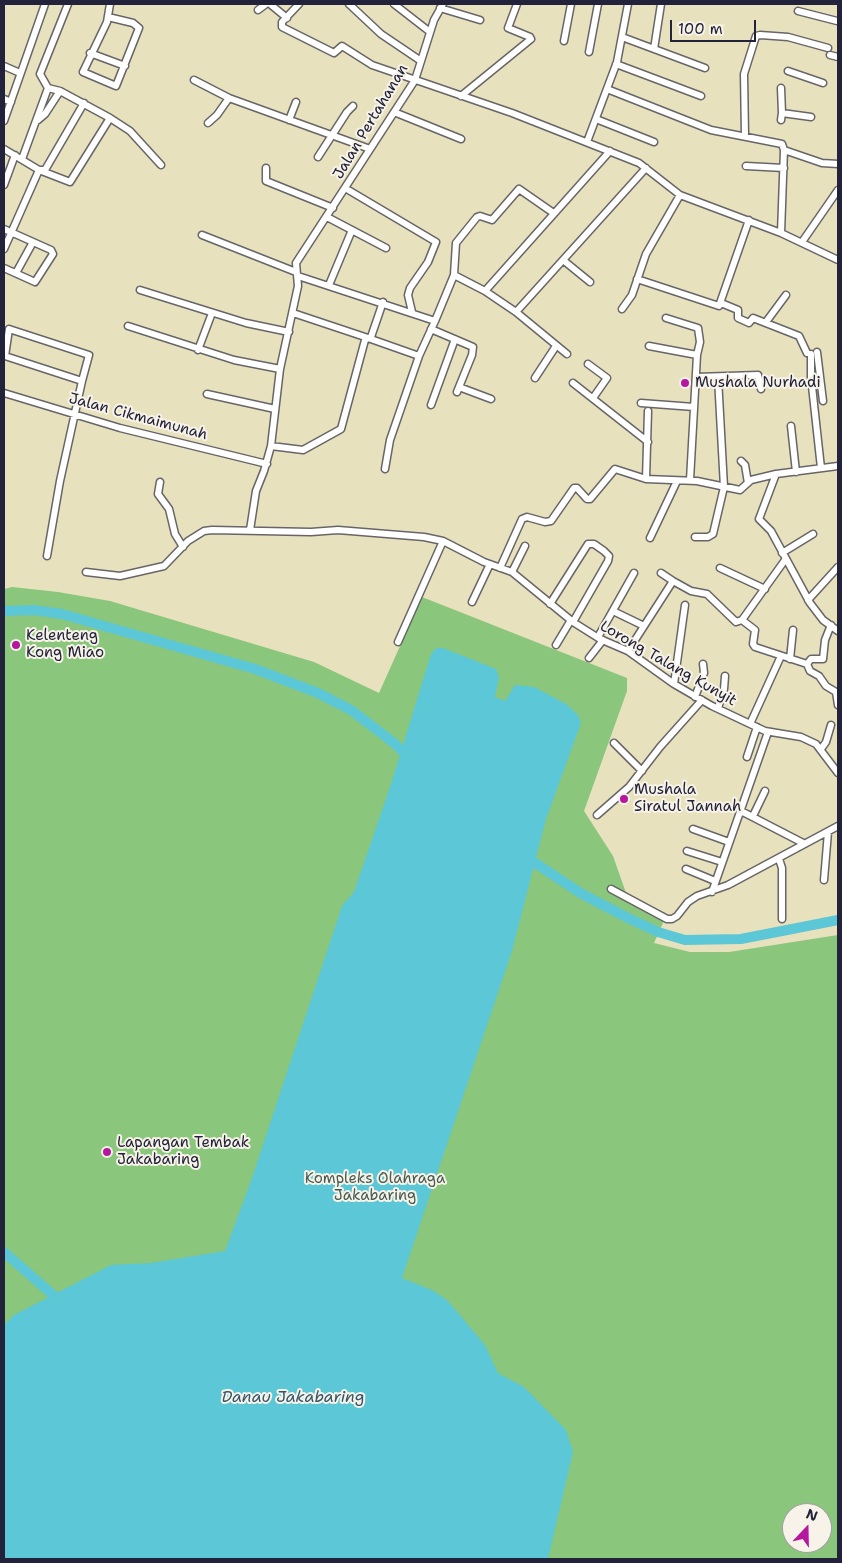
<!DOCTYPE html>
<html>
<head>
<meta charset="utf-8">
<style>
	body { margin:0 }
	#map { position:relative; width:842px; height:1563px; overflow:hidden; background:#e8e1bd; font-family:"Shantell Sans",sans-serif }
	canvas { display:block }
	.frame { position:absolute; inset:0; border:5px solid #22223b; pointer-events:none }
	.north { position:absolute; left:782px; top:1503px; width:50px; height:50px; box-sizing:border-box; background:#f7f3e8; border:1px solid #a29fa3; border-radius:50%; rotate:21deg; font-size:14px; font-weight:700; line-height:20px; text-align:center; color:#22223b }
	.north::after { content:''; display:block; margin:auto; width:18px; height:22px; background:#b5179e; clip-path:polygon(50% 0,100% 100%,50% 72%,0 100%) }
	.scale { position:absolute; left:670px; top:20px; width:86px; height:22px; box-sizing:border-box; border:2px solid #22223b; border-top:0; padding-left:6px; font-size:15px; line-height:18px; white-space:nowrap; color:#22223b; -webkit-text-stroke:4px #f7f3e8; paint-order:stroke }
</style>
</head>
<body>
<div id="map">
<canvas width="842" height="1563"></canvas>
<div class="frame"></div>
<div class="north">N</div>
<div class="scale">100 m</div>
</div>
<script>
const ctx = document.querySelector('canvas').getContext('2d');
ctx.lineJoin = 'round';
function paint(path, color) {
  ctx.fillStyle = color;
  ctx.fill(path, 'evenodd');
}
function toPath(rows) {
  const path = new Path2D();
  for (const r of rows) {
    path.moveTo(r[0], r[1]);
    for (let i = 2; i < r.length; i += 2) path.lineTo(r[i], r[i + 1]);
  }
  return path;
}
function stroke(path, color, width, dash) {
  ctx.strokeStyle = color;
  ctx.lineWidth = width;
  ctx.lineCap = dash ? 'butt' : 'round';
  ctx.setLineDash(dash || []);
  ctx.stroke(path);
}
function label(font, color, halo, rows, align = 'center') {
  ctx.font = font + ' "Shantell Sans",sans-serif';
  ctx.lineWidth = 4;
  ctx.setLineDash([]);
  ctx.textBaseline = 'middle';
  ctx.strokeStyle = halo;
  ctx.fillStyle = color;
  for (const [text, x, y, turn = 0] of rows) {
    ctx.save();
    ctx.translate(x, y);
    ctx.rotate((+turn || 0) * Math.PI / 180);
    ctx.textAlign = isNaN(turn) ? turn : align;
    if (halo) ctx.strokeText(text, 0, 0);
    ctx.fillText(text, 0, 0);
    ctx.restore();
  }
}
paint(toPath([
	[12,587,58,592,110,601,314,662,379,693,422,597,627,678,627,691,584,811,613,856,626,893,667,914,654,943,690,952,729,952,838,935,838,1559,4,1559,4,589],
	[792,1513,822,1513,822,1543,792,1543]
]), '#8ac67c');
paint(toPath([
	[436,648,443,648,496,669,499,677,495,697,505,701,515,685,534,687,566,704,578,715,581,723,546,819,512,951,402,1278,434,1291,448,1301,485,1345,498,1373,524,1387,566,1430,573,1452,548,1559,4,1559,4,1325,14,1315,111,1265,151,1263,225,1251,251,1181,342,906,354,892,391,784,431,654]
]), '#5cc7d6');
stroke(toPath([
	[4,611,34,610,62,614,255,669,318,693,351,710,394,743,411,760],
	[523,855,582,894,628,918,658,932,685,940,741,939,838,920],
	[4,1252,53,1295]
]), '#5cc7d6', 10);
const street = toPath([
	[270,4,287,18],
	[299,4,282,22,282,27,334,53,342,46,372,65,512,113,639,163,680,195,781,233,838,260],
	[349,4,381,34,421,61],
	[394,4,430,32],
	[440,8,480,20],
	[258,10,266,4],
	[798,11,837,21],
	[108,17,133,23,139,28,116,86,83,72,107,22,110,4],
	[622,37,705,68],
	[564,41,571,4],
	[654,49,661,4],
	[589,52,598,4],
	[90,53,125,66],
	[830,55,838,57],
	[616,64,701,96],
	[4,66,20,73],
	[788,71,823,83],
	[194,80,229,98],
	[781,88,782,113],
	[607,89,711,130,782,144,784,150],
	[461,96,531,39,530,37,508,28,517,4],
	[4,99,11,102],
	[394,112,461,139],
	[110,118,130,131,161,165],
	[596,119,654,142],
	[38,120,45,114,60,91],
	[289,120,296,102],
	[781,120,782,113,811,117],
	[4,121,45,4],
	[208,123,217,115,229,98,370,149],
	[745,136,744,74,756,36,760,35,788,37,828,48],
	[587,142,617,62,628,4],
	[4,149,39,170,45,170,84,103],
	[318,157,347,112,353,106],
	[22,159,48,88,40,74,68,4],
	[746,166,784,168],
	[266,168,266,181,333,208],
	[4,185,15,155],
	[345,188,436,242,428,262,410,288,408,295,412,312],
	[327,217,386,248],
	[4,229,51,250,53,254,35,282,4,268],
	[781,233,784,150,822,163,838,164],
	[202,235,296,272],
	[802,242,838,190],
	[4,249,39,170,70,182,110,118,60,91,48,88],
	[563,260,590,282],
	[16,273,33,242],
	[454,275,485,291,516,312,646,168],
	[298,276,435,321,454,275,456,243,477,217,480,216,492,220,519,189,552,212],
	[637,279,719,306,749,220],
	[329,285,352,230],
	[140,290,246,323,289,332],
	[485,291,610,151],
	[721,303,738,310,738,318,749,323,753,318,799,336,807,353],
	[622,309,632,295,646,254,680,195],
	[516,312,567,354],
	[293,313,368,338],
	[666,318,698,328,700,342,697,355],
	[766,322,786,295],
	[128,326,234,360,280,369],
	[9,329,89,355,82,381,5,356,9,329],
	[431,329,473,347,472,355,457,392],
	[371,337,383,302],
	[649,346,697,355,690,480],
	[198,350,212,313],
	[817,352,823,401],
	[811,354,811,377,821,468],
	[588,364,607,378,593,398],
	[696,377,758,375,761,389],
	[535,378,556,346],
	[573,383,648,442],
	[459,387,491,399],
	[4,393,120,428,267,464],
	[207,394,275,409],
	[641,403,694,407],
	[431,405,455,339],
	[791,426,796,472],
	[271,446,303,450,341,429,365,340,368,338,419,356],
	[741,461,745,465,748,483],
	[385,469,390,440,419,356,435,321],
	[776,474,759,519,771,531,810,603,823,620,838,631],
	[646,479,648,411],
	[160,482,158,494,169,509,175,534,183,547],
	[250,530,256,491,264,471,271,446,280,369,298,286,296,263,415,80,434,20,443,4],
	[695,537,708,537,713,534,724,487,718,378],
	[650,538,677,481],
	[782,553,813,534],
	[47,556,60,481,82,381],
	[785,560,742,620,755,630,753,644,755,647,807,664,810,671,819,676,826,686,836,692,838,705],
	[500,568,522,519,527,517,545,522,551,521,574,488,577,488,587,499,590,499,615,469,646,479,697,481,740,490,751,480,776,474,838,466],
	[720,568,765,589],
	[86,572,120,576,164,566,188,541,204,531,212,530,311,532,338,530,424,537,443,541,484,562,512,572,573,622,600,639,628,651,674,684,712,706,765,731,801,737,816,744,838,773],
	[512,572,525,546],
	[673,581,691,591,707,594,736,622,742,620],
	[808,600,838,567],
	[472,602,490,564],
	[550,604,588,544,594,544,604,551,609,556,608,561,573,622],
	[613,611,644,626],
	[598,637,634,573],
	[398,642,443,541],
	[556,645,571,620],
	[628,651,673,581,661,573],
	[589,658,603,640],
	[790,659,793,630],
	[807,664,811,659,823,659,825,640,831,625],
	[674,684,685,605],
	[695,697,704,673,703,664],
	[718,708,724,689,725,676],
	[750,724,781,656],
	[614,743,642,771],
	[821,749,826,742,831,725],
	[747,757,757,727],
	[741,811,803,843],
	[597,815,629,787,660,747,702,700],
	[753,816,765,791],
	[693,829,729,842],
	[687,851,722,862],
	[779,859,782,868,782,919],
	[686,869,715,881],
	[824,880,828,832],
	[611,889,667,919,672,919,677,916,688,902,697,896,728,885,838,826],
	[712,892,768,732]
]);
stroke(street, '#676568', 9);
stroke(street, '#fff', 6);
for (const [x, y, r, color] of [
	[685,383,5,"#b5179e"],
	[16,645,5,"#b5179e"],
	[624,799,5,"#b5179e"],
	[107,1152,5,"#b5179e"]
]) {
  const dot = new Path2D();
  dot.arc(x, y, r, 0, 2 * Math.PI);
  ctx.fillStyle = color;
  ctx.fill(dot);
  stroke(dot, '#f7f3e8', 2);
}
label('15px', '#22223b', '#f7f3e8', [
	["Jalan Pertahanan",371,122,-59],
	["Jalan Cikmaimunah",138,417,15],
	["Lorong Talang Kunyit",668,664,30]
]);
label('15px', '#22223b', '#f7f3e8', [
	["Mushala Nurhadi",695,383],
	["Kelenteng",26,636],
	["Kong Miao",26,653],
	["Mushala",634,790],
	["Siratul Jannah",634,807],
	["Lapangan Tembak",117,1143],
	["Jakabaring",117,1160]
], 'left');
label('15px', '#465b52', '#f7f3e8', [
	["Kompleks Olahraga",375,1179],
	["Jakabaring",375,1196]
]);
label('italic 16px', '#33546a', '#f7f3e8', [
	["Danau Jakabaring",293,1398]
]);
</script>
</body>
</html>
